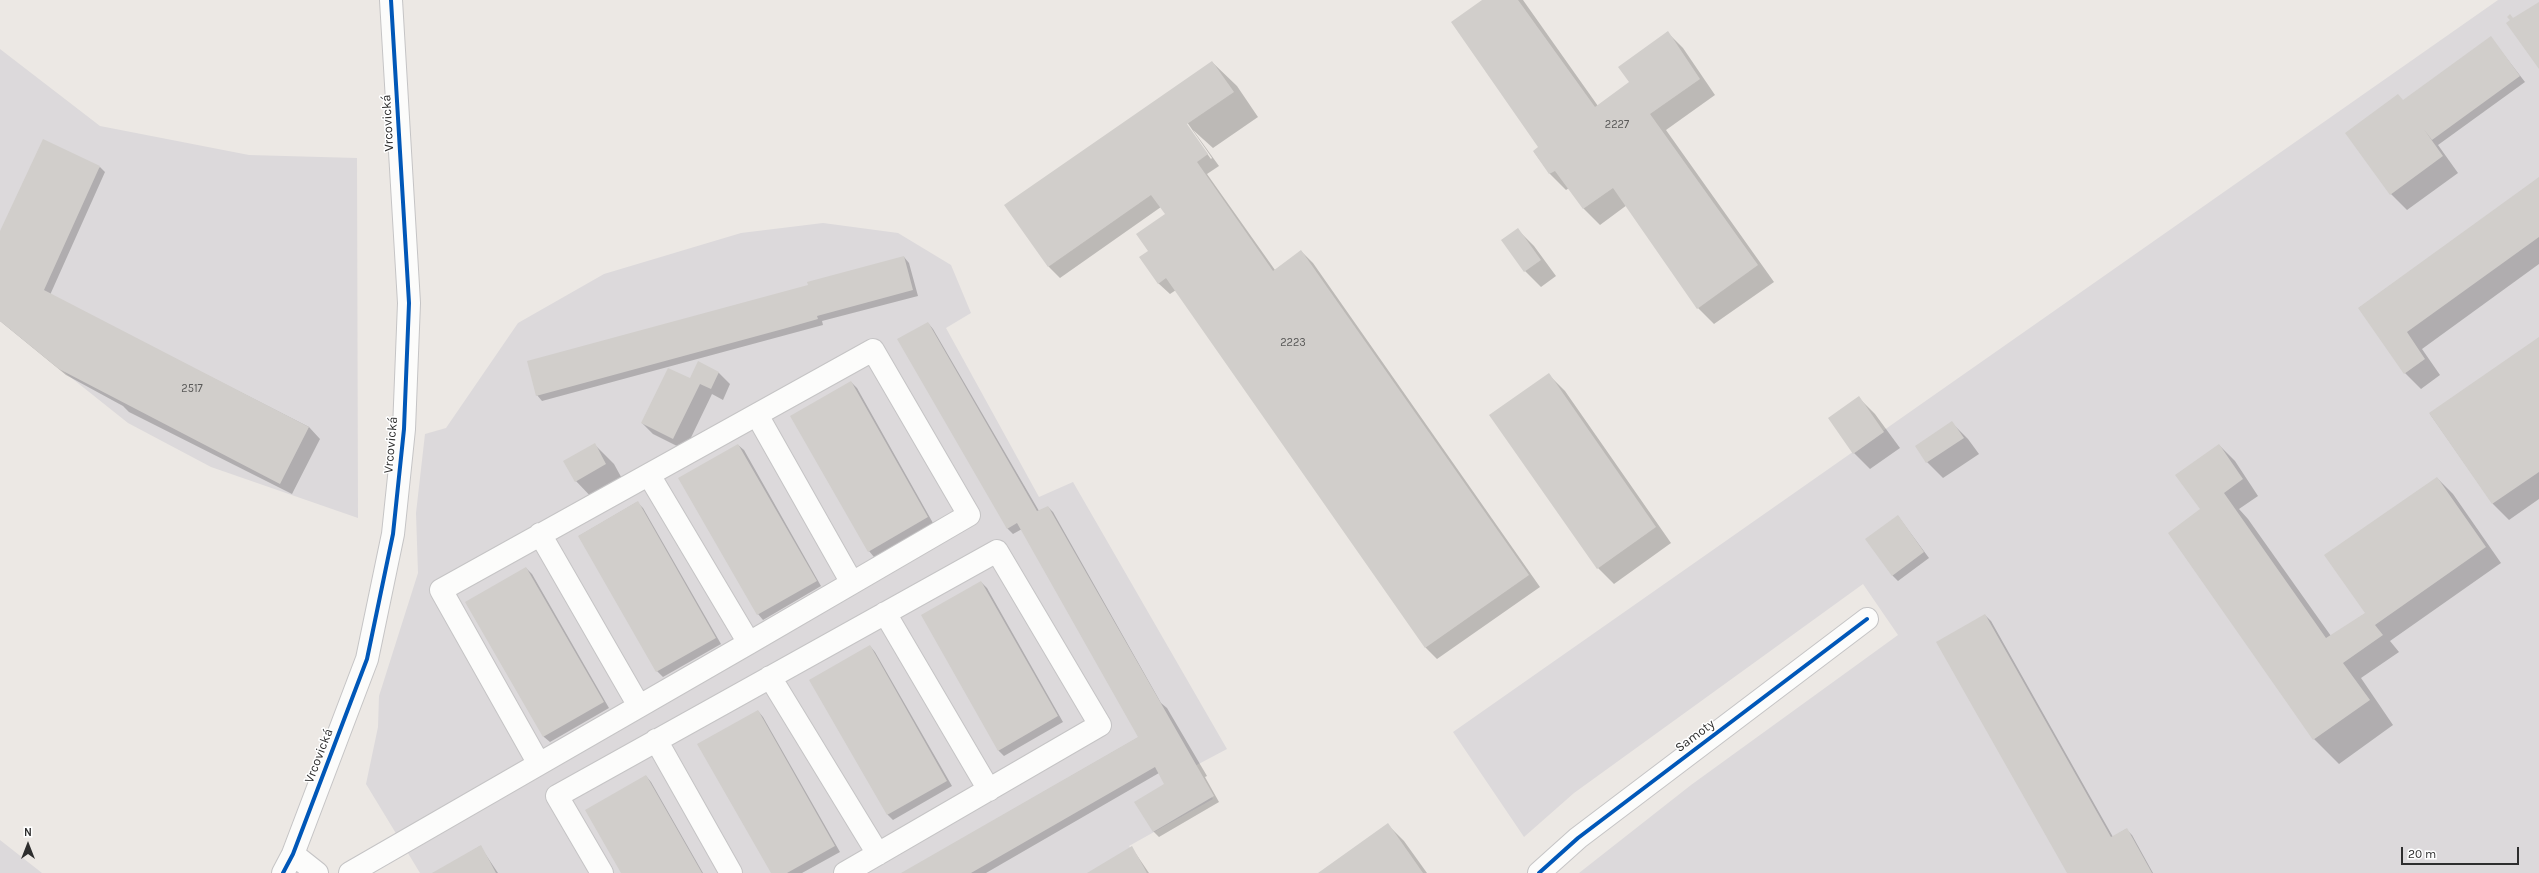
<!DOCTYPE html>
<html>
<head>
<meta charset="utf-8">
<style>
	body { margin:0 }
	#map { position:relative; width:2539px; height:873px; overflow:hidden; background:#ece8e4; font-family:Karla,sans-serif }
	canvas { display:block }
	.north { position:absolute; left:8px; top:825px; width:40px; height:40px; -webkit-text-stroke:3px #fff; paint-order:stroke; rotate:0deg; font-size:11px; font-weight:700; line-height:16px; text-align:center; color:#2e2e2e }
	.north::after { content:''; display:block; margin:auto; width:14px; height:18px; background:#2e2e2e; clip-path:polygon(50% 0,100% 100%,50% 72%,0 100%) }
	.scale { position:absolute; left:2401px; top:847px; width:118px; height:18px; box-sizing:border-box; border:2px solid #2e2e2e; border-top:0; padding-left:5px; font-size:12px; line-height:14px; white-space:nowrap; color:#2e2e2e; -webkit-text-stroke:3px #fff; paint-order:stroke }
</style>
</head>
<body>
<div id="map">
<canvas width="2539" height="873"></canvas>
<div class="north">N</div>
<div class="scale">20 m</div>
</div>
<script>
const ctx = document.querySelector('canvas').getContext('2d');
ctx.lineJoin = 'round';
function paint(path, color) {
  ctx.fillStyle = color;
  ctx.fill(path, 'evenodd');
}
function toPath(rows) {
  const path = new Path2D();
  for (const r of rows) {
    path.moveTo(r[0], r[1]);
    for (let i = 2; i < r.length; i += 2) path.lineTo(r[i], r[i + 1]);
  }
  return path;
}
function stroke(path, color, width, dash) {
  ctx.strokeStyle = color;
  ctx.lineWidth = width;
  ctx.lineCap = dash ? 'butt' : 'round';
  ctx.setLineDash(dash || []);
  ctx.stroke(path);
}
function label(font, color, halo, rows, align = 'center') {
  ctx.font = font + ' Karla,sans-serif';
  ctx.lineWidth = 3;
  ctx.setLineDash([]);
  ctx.textBaseline = 'middle';
  ctx.strokeStyle = halo;
  ctx.fillStyle = color;
  for (const [text, x, y, turn = 0] of rows) {
    ctx.save();
    ctx.translate(x, y);
    ctx.rotate((+turn || 0) * Math.PI / 180);
    ctx.textAlign = isNaN(turn) ? turn : align;
    if (halo) ctx.strokeText(text, 0, 0);
    ctx.fillText(text, 0, 0);
    ctx.restore();
  }
}
paint(toPath([
	[2498,0,2539,0,2539,873,1579,873,1691,785,1898,635,1863,584,1574,793,1524,837,1453,732],
	[0,49,100,126,249,155,357,158,358,518,211,467,128,423,0,321],
	[823,223,898,233,951,265,971,313,946,328,1039,497,1073,482,1227,749,1193,767,1213,799,1129,846,1147,873,420,873,366,784,378,727,379,696,418,573,416,513,425,434,446,428,518,323,604,274,741,233],
	[0,840,42,873,0,873]
]), '#dcd9db');
paint(toPath([
	[1483,0,1523,0,1598,106,1631,83,1667,32,1683,48,1715,95,1666,130,1774,282,1714,324,1698,308,1627,205,1600,225,1584,209,1569,188,1566,190,1550,174,1534,152,1540,147],
	[2491,38,2525,82,2438,145,2458,173,2407,210,2391,194,2403,101],
	[1212,62,1237,86,1258,117,1213,148,1193,130,1219,166,1207,174,1275,270,1301,251,1313,263,1540,587,1437,659,1426,648,1176,290,1170,294,1158,283,1150,252,1166,214,1161,207,1060,278,1049,267,1006,205],
	[1175,105,1212,158,1211,159,1173,107],
	[100,167,105,172,50,295,309,427,320,439,292,494,129,412,123,406,66,375,0,321,0,233],
	[2539,179,2539,264,2422,349,2440,375,2421,389,2405,373,2359,308],
	[1518,230,1534,246,1556,276,1541,287,1525,271],
	[904,257,909,263,918,296,822,321,823,325,542,401,537,395,810,286],
	[928,323,933,329,1039,511,1048,507,1053,512,1161,703,1167,708,1207,776,1205,777,1219,802,1159,837,1153,831,1166,784,1159,773,986,873,903,873,1139,737,1022,529,1013,534,1007,528],
	[2539,338,2539,499,2509,520,2493,504,2430,414],
	[699,363,719,373,730,384,723,400,712,394,685,450,653,434,642,423,691,380],
	[1549,375,1565,391,1671,543,1614,584,1598,568],
	[851,382,857,388,933,523,874,557,869,551],
	[1859,398,1875,414,1900,448,1870,469,1854,453],
	[1952,423,1968,439,1979,454,1943,478,1927,462],
	[594,444,614,464,625,484,595,501,576,481],
	[738,445,744,450,821,586,763,620,758,614],
	[2219,445,2235,461,2258,496,2239,509,2248,519,2331,636,2366,613,2437,478,2453,494,2501,563,2390,641,2399,652,2361,678,2393,725,2339,764,2314,739,2202,510],
	[637,502,643,508,721,644,663,677,657,671,579,536],
	[1898,516,1929,558,1898,581,1892,575],
	[526,568,532,574,609,708,550,742,544,737,467,603],
	[981,582,987,588,1063,722,1004,756,998,750],
	[1985,615,1991,621,2113,837,2126,829,2132,835,2153,873,2068,873],
	[870,646,875,652,952,786,893,820,887,814],
	[758,711,763,717,840,852,802,873,772,873],
	[646,776,651,782,703,873,623,873],
	[1388,825,1404,841,1427,873,1320,873],
	[480,846,498,873,436,873],
	[1132,848,1149,873,1089,873]
]), '#0003');
paint(toPath([
	[1482,0,1518,0,1595,107,1629,82,1618,67,1668,31,1700,79,1650,114,1758,265,1697,309,1613,188,1583,209,1555,171,1549,174,1533,151,1538,147,1451,22],
	[2539,2,2539,69,2506,23,2510,20,2507,17,2510,14,2513,18],
	[2491,36,2520,76,2432,140,2423,128,2443,156,2390,195,2345,133,2398,94,2403,100],
	[1212,61,1234,92,1187,124,1208,154,1197,162,1273,271,1301,250,1529,575,1425,648,1166,278,1158,284,1139,257,1148,251,1136,234,1165,214,1151,195,1048,267,1004,205],
	[43,139,100,166,44,290,309,427,280,484,59,369,0,321,0,231],
	[2539,177,2539,237,2407,332,2425,359,2404,374,2358,308],
	[1518,228,1541,260,1524,272,1501,240],
	[904,256,913,290,817,316,818,319,783,329,536,396,527,361,808,285,807,282],
	[928,322,1037,511,1048,506,1214,796,1153,832,1134,802,1164,784,1155,767,971,873,901,873,1138,737,1017,523,1007,529,897,339],
	[2539,337,2539,472,2492,504,2429,413],
	[698,361,719,372,711,389,700,384,673,439,641,423,668,368,690,378],
	[1549,373,1656,527,1597,569,1489,415],
	[851,381,928,517,868,552,790,416],
	[1859,396,1884,432,1853,454,1828,418],
	[1952,421,1964,438,1926,463,1915,446],
	[595,443,606,464,575,482,563,461],
	[738,444,817,581,757,615,678,478],
	[2219,444,2243,479,2224,493,2326,638,2365,613,2324,555,2437,477,2486,547,2375,625,2383,635,2343,663,2370,700,2313,740,2168,533,2200,509,2175,475],
	[638,501,716,638,656,672,578,536],
	[1898,515,1924,552,1892,576,1865,539],
	[526,567,604,702,543,737,465,602],
	[981,581,1058,716,998,751,921,615],
	[1985,614,2111,837,2127,828,2152,873,2067,873,1936,642],
	[870,645,947,781,887,815,809,680],
	[758,710,835,846,787,873,771,873,697,744],
	[646,775,702,873,621,873,585,810],
	[1388,823,1423,873,1318,873],
	[481,845,496,873,432,873],
	[1132,846,1147,873,1087,873]
]), '#d1cecb');
const minor = toPath([
	[757,415,852,583],
	[649,475,749,643],
	[540,534,639,706],
	[885,613,989,790],
	[770,677,878,854],
	[656,740,731,873],
	[293,854,317,873],
	[283,873,293,854,367,659,393,534,404,429,409,303,391,0],
	[350,873,749,643,969,515,873,350,441,590,539,764],
	[602,873,557,796,997,551,1100,725,845,873],
	[1539,873,1578,838,1867,619]
]);
stroke(minor, '#c5c4c5', 24);
stroke(minor, '#fcfcfb', 22);
stroke(toPath([
	[283,873,293,854,367,659,393,534,404,429,409,303,391,0],
	[1539,873,1578,838,1867,619]
]), '#0057b8', 4);
label('11px', '#585857', null, [
	["2227",1617,125],
	["2223",1293,343],
	["2517",192,389]
]);
label('13px', '#2e2e2e', '#fff', [
	["Vrcovická",388,123,-93],
	["Vrcovická",391,445,-85],
	["Samoty",1695,736,-37],
	["Vrcovická",319,756,-69]
]);
</script>
</body>
</html>
